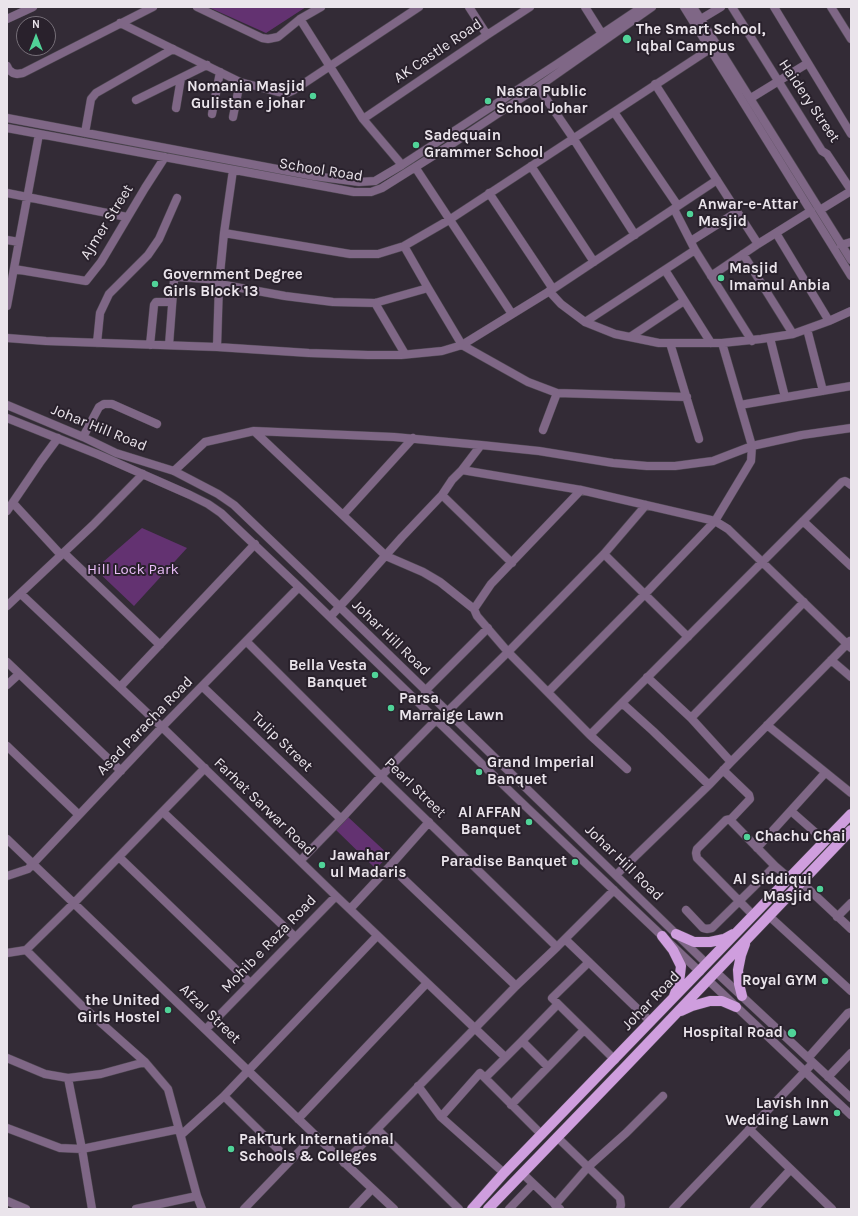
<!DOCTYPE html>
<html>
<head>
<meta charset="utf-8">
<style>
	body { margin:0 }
	#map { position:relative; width:858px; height:1216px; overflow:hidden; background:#332b36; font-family:Karla,sans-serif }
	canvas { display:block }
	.frame { position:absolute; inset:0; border:8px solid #eae4eb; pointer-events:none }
	.north { position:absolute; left:16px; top:16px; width:40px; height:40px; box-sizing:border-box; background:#29212c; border:1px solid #766f78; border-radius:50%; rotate:0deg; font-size:11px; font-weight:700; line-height:16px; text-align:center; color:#eae4eb }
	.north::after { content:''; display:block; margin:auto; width:14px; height:18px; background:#50d398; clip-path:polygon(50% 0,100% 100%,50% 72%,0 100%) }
</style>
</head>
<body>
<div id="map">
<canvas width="858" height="1216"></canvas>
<div class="frame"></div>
<div class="north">N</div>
</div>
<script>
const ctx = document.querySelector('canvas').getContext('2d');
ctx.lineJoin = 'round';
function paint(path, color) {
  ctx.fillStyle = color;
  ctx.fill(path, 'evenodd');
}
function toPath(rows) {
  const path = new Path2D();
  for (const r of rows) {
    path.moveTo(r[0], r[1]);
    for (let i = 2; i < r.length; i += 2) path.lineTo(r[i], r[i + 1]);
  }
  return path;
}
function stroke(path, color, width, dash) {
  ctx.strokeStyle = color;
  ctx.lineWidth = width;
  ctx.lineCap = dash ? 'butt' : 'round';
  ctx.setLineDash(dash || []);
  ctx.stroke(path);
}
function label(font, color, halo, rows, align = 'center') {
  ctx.font = font + ' Karla,sans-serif';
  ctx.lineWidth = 4;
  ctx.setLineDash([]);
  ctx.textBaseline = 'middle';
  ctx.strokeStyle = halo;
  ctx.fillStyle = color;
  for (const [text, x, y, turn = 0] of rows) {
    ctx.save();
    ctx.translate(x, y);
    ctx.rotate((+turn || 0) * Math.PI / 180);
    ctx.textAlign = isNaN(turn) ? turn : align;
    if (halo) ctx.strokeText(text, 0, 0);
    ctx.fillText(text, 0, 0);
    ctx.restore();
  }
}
paint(toPath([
	[208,7,306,7,266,33],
	[142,528,187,548,134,606,95,569],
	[348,817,389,855,376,869,336,830]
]), '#633271');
const minor = toPath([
	[197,7,262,38,268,39,278,37,300,19,321,7],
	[469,7,487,35],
	[585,7,602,34],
	[684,7,851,276],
	[693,7,851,260],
	[732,7,822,151,827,154,851,190],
	[774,7,851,134],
	[831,7,851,39],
	[7,19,33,7],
	[300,19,363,119,402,165],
	[701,19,721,7],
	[120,23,240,82,278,92,287,93,294,90,419,7],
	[7,66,9,70,13,73,17,74,23,73,153,7],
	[655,84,758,244],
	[538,87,573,138,635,235],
	[751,98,808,63],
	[136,100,207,65],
	[176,108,181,78],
	[614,112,678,206],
	[212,114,220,72],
	[233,117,240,82],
	[7,118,314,176,359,182,375,181,402,165,557,64,642,7],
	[363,119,487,35,530,7],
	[7,128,354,192,371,192,382,188,452,144,538,87,652,7],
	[85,133,91,99,96,93,173,49],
	[531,166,594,262],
	[415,167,512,314],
	[7,193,127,217],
	[489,193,553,289],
	[674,209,695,250,752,341],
	[820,210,851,191],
	[224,233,350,254,378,254,404,246,449,220,710,49],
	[776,233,829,321],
	[7,240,19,242],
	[691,241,737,212],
	[841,245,851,242],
	[404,246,428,288,462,345,528,382,557,393,687,397],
	[743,254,793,334],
	[14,269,86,281,101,262,145,188,165,157],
	[665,270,711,343],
	[711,276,758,244,811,211],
	[219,284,285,296,333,302,375,303,428,288],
	[549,291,561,304,585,322,615,334,659,343,722,343,761,339,793,334,829,321,851,311],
	[375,303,405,354],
	[7,306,39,134],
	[585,322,695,250],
	[807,329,823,391],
	[630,337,684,301],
	[7,338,46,341,217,347,309,353,368,355,401,355,442,351,462,345,553,289,717,180],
	[770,338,785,397],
	[97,343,100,313,109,294,148,255,159,239,177,198],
	[670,343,699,439],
	[150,345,154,305,156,302,172,302],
	[169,345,174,280,177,277,220,280],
	[217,347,219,284,224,233,233,170],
	[7,405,83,437,116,453,174,471,218,494,234,505,309,577,707,964],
	[740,405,851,386],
	[7,418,97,454,190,495,208,504,221,513,299,587,520,801,700,972],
	[543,430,557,393],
	[254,431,394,437,481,445],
	[83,437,99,407,104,404,112,404,157,424],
	[462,470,481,445,539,451,613,463,647,466,675,466,713,461,752,446,802,435,851,428],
	[174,471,205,442,254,431,386,556,423,572,440,582,474,609],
	[581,490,491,584,474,609,477,616,508,652,590,735,627,769],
	[442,495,512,563],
	[13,503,61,555],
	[7,511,41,461,58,438],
	[343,515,413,438],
	[803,521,851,566],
	[64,553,160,645],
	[604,554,688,637],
	[21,594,162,727,336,896,505,1057],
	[7,606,93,525,143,474],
	[330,617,355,590,402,537,442,495,452,480,462,470,581,490,715,521,728,529,851,648],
	[246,641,381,776,557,947,614,890],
	[831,660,851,677],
	[7,662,121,771],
	[647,677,691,718,731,762],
	[7,685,19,674],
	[202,686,341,819],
	[120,687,255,544],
	[425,691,488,628],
	[548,692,645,594,715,521,751,461,752,446,722,343],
	[622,703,653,731,709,785],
	[447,712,508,652,604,554,646,505],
	[691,718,804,602],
	[767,725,851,793],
	[590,735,842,482,845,481,847,482,851,485],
	[7,746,79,815],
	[723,770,749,795,750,799,731,819,732,822,775,866,789,878],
	[791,811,825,841],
	[163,812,295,937],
	[731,819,726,820,697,849,696,853,697,858,753,915],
	[7,839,315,1135,394,1209],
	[757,848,825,773],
	[119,857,250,983],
	[300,861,341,819,381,776,436,720],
	[390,866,516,986],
	[616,875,709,785,731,762,850,641],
	[7,876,28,869,162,727,299,587],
	[801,882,851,929],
	[350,909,390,866,429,822],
	[686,910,703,928,707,929,712,928,775,866],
	[769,916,851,991],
	[837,917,851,903],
	[565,939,651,1022],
	[26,950,81,1005,145,1062,168,1089,197,1196,202,1209],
	[7,953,26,950,74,903,205,768],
	[589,962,552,998,615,1060],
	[716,972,851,1098],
	[708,980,851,1115],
	[206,1029,336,896],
	[522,1041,558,1004],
	[7,1058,45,1074,68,1078,101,1074,145,1062],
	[808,1058,848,1013,851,1012],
	[828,1077,851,1053],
	[68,1078,82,1149,92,1209],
	[418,1086,441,1117,504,1173],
	[223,1097,226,1098,290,1161],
	[511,1105,584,1030],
	[441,1117,480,1073,485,1078],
	[298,1119,427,983],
	[7,1128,60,1148,82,1149,179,1129],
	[377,1129,459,1209],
	[749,1129,832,1209],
	[181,1135,223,1097,377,936],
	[542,1135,485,1078,522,1041,548,1067],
	[557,1137,620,1198,621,1205,620,1209],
	[344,1163,516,986,557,947],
	[522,1173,560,1209],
	[7,1201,26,1209],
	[555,1205,588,1167,626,1133,663,1096],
	[136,1209,197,1196],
	[244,1209,315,1135],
	[353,1209,372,1189],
	[509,1209,533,1184],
	[673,1209,813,1063],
	[754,1209,790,1170]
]);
const major = toPath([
	[676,934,694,942,710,942,724,939,733,934],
	[662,936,673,950,681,966,679,983,674,996],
	[742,996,739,984,738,970,741,955,745,944],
	[681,1011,692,1006,710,1001,722,1001,736,1007],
	[472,1209,504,1173,851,814],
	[488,1209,628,1064,851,830]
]);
stroke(minor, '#504953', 9);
stroke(major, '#504953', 11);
stroke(minor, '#7f6786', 8);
stroke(major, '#cf9ede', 10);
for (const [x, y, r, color] of [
	[627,39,5,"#50d398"],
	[313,96,4,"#50d398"],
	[488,101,4,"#50d398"],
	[416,145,4,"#50d398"],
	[690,214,4,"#50d398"],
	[721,278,4,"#50d398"],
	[155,284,4,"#50d398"],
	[375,675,4,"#50d398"],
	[391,708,4,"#50d398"],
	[479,772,4,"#50d398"],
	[529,822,4,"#50d398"],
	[747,837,4,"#50d398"],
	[575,862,4,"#50d398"],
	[322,865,4,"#50d398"],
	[820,889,4,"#50d398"],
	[825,981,4,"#50d398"],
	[168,1010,4,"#50d398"],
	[792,1033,5,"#50d398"],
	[837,1113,4,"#50d398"],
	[231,1149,4,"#50d398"]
]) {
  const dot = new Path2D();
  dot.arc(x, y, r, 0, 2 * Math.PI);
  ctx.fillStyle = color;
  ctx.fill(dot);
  stroke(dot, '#29212c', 1.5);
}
label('bold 15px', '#eae4eb', '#29212c', [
	["The Smart School,",636,30],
	["Iqbal Campus",636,47],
	["Nomania Masjid",305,87,"right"],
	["Gulistan e johar",305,104,"right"],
	["Nasra Public",496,92],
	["School Johar",496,109],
	["Sadequain",424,136],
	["Grammer School",424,153],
	["Anwar-e-Attar",698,205],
	["Masjid",698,222],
	["Masjid",729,269],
	["Imamul Anbia",729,286],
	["Government Degree",163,275],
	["Girls Block 13",163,292],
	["Bella Vesta",367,666,"right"],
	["Banquet",367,683,"right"],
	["Parsa",399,699],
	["Marraige Lawn",399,716],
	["Grand Imperial",487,763],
	["Banquet",487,780],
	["Al AFFAN",521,813,"right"],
	["Banquet",521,830,"right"],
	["Chachu Chai",755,837],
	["Jawahar",330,856],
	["ul Madaris",330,873],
	["Paradise Banquet",567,862,"right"],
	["Al Siddiqui",812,880,"right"],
	["Masjid",812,897,"right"],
	["Royal GYM",817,981,"right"],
	["the United",160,1001,"right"],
	["Girls Hostel",160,1018,"right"],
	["Hospital Road",783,1033,"right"],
	["Lavish Inn",829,1104,"right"],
	["Wedding Lawn",829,1121,"right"],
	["PakTurk International",239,1140],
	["Schools & Colleges",239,1157]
], 'left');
label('15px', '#eae4eb', '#29212c', [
	["AK Castle Road",438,51,-34],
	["Haidery Street",809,101,56],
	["School Road",321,170,9],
	["Ajmer Street",107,222,-58],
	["Johar Hill Road",99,428,22],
	["Johar Hill Road",391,638,44],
	["Asad Paracha Road",145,726,-46],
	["Tulip Street",282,742,44],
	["Pearl Street",415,788,44],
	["Farhat Sarwar Road",264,807,44],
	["Johar Hill Road",624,863,44],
	["Mohib e Raza Road",269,944,-46],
	["Johar Road",651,1001,-46],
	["Afzal Street",210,1014,44]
]);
label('15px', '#e9bdf7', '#29212c', [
	["Hill Lock Park",133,570]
]);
</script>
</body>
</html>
